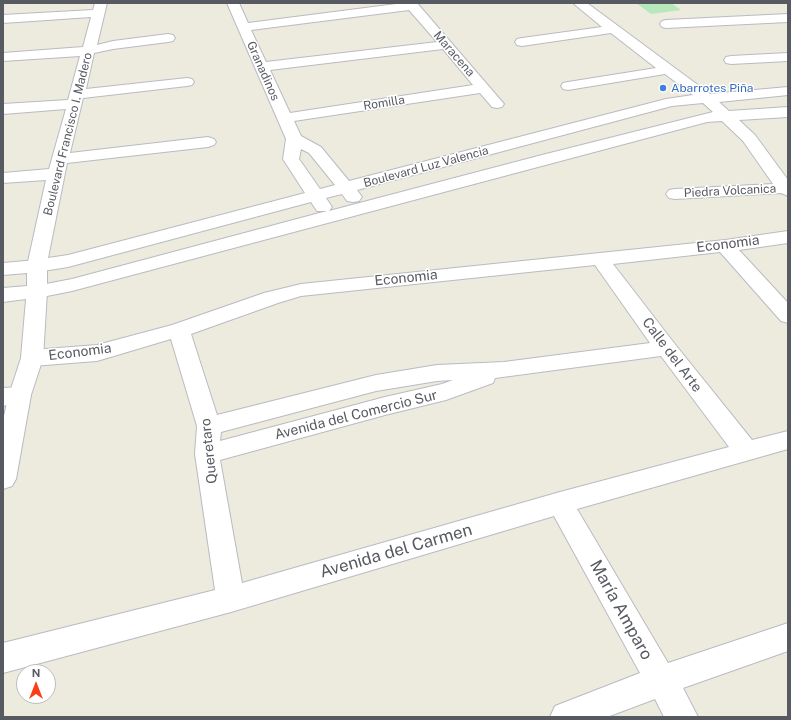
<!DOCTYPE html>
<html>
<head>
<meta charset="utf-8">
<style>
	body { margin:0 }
	#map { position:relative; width:791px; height:720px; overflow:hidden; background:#edebde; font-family:"Public Sans",sans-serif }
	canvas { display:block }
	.frame { position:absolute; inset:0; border:4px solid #575b61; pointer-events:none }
	.north { position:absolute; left:16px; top:664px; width:40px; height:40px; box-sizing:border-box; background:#fff; border:1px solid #bcbdc0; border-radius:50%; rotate:0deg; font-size:11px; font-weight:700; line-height:16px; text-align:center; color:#575b61 }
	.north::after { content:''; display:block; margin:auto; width:14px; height:18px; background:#fa3f16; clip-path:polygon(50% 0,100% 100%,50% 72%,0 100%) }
</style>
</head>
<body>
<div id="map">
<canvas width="791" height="720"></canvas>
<div class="frame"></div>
<div class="north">N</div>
</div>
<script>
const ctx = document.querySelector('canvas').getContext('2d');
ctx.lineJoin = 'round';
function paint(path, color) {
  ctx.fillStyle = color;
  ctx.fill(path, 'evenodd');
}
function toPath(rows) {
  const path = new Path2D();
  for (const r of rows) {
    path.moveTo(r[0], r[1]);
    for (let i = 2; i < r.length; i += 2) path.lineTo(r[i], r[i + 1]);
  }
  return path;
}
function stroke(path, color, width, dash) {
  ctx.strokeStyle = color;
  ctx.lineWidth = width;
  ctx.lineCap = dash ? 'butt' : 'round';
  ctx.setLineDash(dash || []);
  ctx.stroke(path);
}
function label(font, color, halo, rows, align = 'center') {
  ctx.font = font + ' "Public Sans",sans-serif';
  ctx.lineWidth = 3;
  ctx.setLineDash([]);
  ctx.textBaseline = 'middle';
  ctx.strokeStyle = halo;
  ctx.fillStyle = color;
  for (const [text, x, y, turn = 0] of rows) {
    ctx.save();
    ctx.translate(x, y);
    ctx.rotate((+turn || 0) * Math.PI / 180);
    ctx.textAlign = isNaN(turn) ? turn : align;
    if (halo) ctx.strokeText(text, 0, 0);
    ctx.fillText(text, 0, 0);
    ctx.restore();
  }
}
paint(toPath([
	[636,3,671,3,681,10,651,14]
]), '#b7e8bc');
const minor = toPath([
	[95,3,107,3,97,45,113,41,168,34,173,35,175,38,173,41,168,42,113,49,94,53,86,89,187,78,192,79,194,82,192,85,187,86,83,98,70,153,208,137,214,139,216,142,214,145,208,147,67,163,48,258,68,255,305,193,283,159,286,139,227,3,239,3,248,23,404,3,417,3,504,104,502,107,497,108,492,107,480,93,294,121,301,136,321,147,349,181,666,99,693,95,665,74,568,90,563,89,561,86,563,83,568,82,656,68,611,33,522,46,517,45,515,42,517,39,522,38,602,27,573,3,587,3,710,94,788,87,788,95,719,102,729,111,788,107,788,117,739,120,755,135,788,180,788,196,781,193,675,199,669,198,666,194,669,190,675,189,773,184,743,141,722,121,707,122,72,291,37,298,30,297,27,292,30,287,72,279,327,211,317,211,311,202,68,267,37,272,30,270,27,266,46,180,3,183,3,173,49,169,66,109,3,114,3,104,68,100,80,56,3,61,3,53,83,47,91,17,3,23,3,15,93,10,95,3],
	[409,10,437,42,266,62,251,30,409,10],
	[443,49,473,85,290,113,270,70,443,49],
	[703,103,713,112,542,155,329,211,332,207,326,198,342,194,347,201,353,202,359,201,362,197,357,190,672,106,703,103],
	[301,149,309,153,335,185,320,189,299,159,301,149],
	[788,14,788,22,666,28,662,27,660,24,662,21,666,20,788,14],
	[788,53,788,61,731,64,726,63,724,60,726,57,731,56,788,53],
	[788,231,788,243,739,250,788,303,788,323,781,321,720,252,613,264,674,343,752,440,788,431,788,449,577,509,668,663,788,623,788,651,683,688,698,717,664,717,655,699,607,717,550,717,555,706,640,673,554,516,231,612,3,673,3,643,215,590,195,454,197,426,171,339,97,361,32,366,24,363,21,358,24,353,32,350,97,345,172,325,264,293,301,284,725,240,788,231],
	[595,265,650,343,504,362,437,365,376,375,217,415,191,334,278,303,301,296,595,265],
	[661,356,729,447,560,492,242,583,220,460,385,415,446,400,493,383,495,378,661,356],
	[453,380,442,384,385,397,220,441,221,432,376,391,437,381,453,380],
	[20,387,28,389,31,395,28,401,3,406,3,388,20,387]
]);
const tertiary = toPath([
	[37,260,44,262,47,266,47,292,43,358,31,395,16,479,12,486,3,489,3,420,9,395,21,358,26,299,3,302,3,288,27,286,27,273,3,275,3,263,37,260]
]);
stroke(minor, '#b9bbc2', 2);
stroke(tertiary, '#b9bbc2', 2);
paint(minor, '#fff');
paint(tertiary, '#fff');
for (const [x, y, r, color] of [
	[663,88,4,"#3f7fe0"]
]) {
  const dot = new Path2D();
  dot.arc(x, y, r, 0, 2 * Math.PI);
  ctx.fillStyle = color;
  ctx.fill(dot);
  stroke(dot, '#fff', 1.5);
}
label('12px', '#575b61', '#fff', [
	["Maracena",454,54,49],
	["Granadinos",263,71,66],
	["Romilla",384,103,-9],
	["Boulevard Francisco I. Madero",68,134,-76],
	["Boulevard Luz Valencia",426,167,-15],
	["Piedra Volcanica",730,191,-3]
]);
label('12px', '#366cbe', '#fff', [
	["Abarrotes Piña",671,88]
], 'left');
label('14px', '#575b61', '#fff', [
	["Economia",728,244,-7],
	["Economia",406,278,-6],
	["Economia",80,352,-7],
	["Calle del Arte",672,355,53],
	["Avenida del Comercio Sur",356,415,-14],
	["Queretaro",209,451,-96]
]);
label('17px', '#575b61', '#fff', [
	["Avenida del Carmen",396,551,-16],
	["María Amparo",621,610,61]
]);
</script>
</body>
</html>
